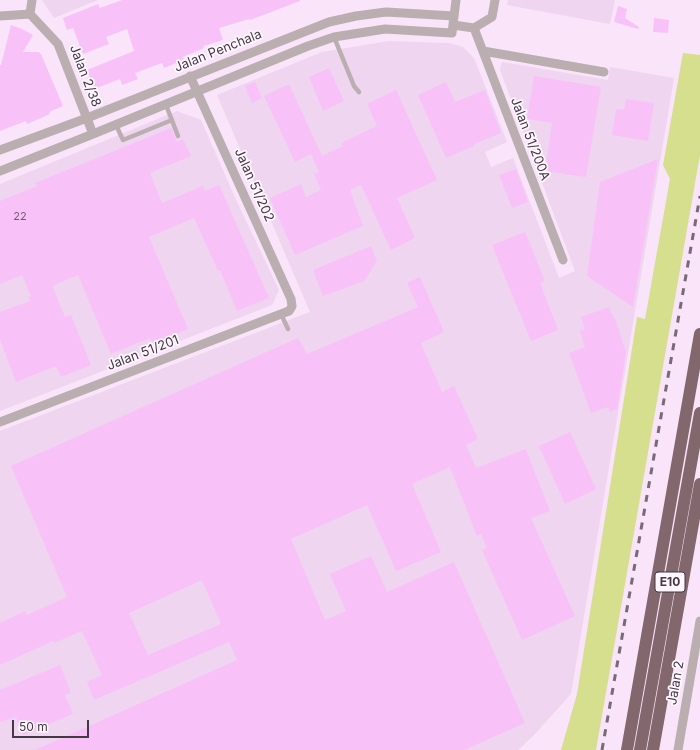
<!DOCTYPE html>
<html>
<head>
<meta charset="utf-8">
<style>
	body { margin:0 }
	#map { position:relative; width:700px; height:750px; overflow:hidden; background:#f9e4f9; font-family:Inter,sans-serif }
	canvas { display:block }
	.scale { position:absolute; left:12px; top:720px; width:77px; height:18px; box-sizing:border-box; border:2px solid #423942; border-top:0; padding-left:5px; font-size:12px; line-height:14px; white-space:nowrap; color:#423942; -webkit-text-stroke:3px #fff6ff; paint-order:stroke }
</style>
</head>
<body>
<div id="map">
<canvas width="700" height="750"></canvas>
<div class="scale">50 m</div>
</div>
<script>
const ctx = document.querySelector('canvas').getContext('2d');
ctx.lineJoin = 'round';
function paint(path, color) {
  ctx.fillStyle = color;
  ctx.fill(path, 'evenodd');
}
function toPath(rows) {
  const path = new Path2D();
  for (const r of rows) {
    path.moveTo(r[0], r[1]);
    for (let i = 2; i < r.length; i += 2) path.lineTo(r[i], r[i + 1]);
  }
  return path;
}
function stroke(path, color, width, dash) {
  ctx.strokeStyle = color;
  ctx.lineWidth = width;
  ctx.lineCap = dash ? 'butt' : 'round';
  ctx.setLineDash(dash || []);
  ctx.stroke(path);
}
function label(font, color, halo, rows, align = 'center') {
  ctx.font = font + ' Inter,sans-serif';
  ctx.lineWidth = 3.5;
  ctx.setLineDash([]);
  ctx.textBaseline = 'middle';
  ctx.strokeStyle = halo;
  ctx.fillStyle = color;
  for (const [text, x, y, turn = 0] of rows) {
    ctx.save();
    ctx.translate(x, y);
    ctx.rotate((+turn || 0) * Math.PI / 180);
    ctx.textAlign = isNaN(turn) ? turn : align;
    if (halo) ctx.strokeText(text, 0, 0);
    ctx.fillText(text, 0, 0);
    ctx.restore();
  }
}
paint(toPath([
	[42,0,98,0,54,18],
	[508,0,615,0,610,24,507,5],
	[389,41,449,43,463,47,474,58,507,142,485,152,491,167,513,158,559,278,575,271,500,70,502,62,608,80,610,67,674,78,571,694,535,734,518,750,0,750,0,431,310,312,217,95,322,52],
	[177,111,201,120,237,202,279,290,272,305,0,411,0,184]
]), '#efd5ef');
paint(toPath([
	[683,53,700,55,700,155,596,750,561,750,577,694,637,317,645,319,670,179,663,165]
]), '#d5df8e');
paint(toPath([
	[122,0,300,0,300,1,250,20,249,19,219,28,223,40,203,46,204,48,183,57,184,60,164,68,162,63,135,73,138,79,122,85,120,79,94,89,87,70,134,51,127,29,106,37,109,44,83,54,73,28,67,30,63,18,98,4,100,8],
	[618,6,627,9,625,18,639,27,638,29,614,22],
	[654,18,669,20,668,33,653,32],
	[11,25,22,29,33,35,23,52,38,52,41,54,63,106,49,112,50,114,27,124,26,121,0,131,0,65,1,65],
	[329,68,344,101,323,111,309,77],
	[534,76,601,87,586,177,545,171,552,123,527,119],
	[255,82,262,98,252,103,245,86],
	[446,82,455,102,485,90,501,133,474,144,474,146,446,158,418,95],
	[289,84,322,156,343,146,341,143,377,126,367,104,396,90,437,180,397,198,415,238,391,250,361,185,350,190,363,226,295,255,270,198,301,184,306,197,321,190,314,174,319,172,311,154,295,162,264,96],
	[626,99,654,103,648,141,612,135,616,109,624,110],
	[171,128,177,142,183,139,191,156,150,173,162,203,203,186,205,191,219,185,269,298,237,311,220,270,218,271,194,218,149,237,188,329,153,344,150,338,111,354,78,275,52,286,65,317,71,315,91,365,61,377,56,366,16,382,0,339,0,312,30,301,28,297,31,296,22,275,0,284,0,201,37,186,35,183],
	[658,159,633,307,587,276,600,182],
	[516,169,528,202,512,208,499,175],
	[525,232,545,281,540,283,558,330,531,341,492,245],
	[371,246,377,261,364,281,323,296,313,270],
	[420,277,444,332,421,343,442,392,454,386,478,439,466,445,476,468,523,450,526,450,550,511,531,518,575,616,522,640,482,550,487,548,481,534,477,536,450,467,412,484,441,552,396,571,367,505,291,539,325,620,346,611,330,574,371,556,387,592,454,562,525,723,464,750,35,750,237,660,229,642,94,700,87,682,102,675,82,631,54,643,53,641,0,665,0,623,25,611,27,615,67,597,11,466,298,338,307,354,418,307,407,283],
	[202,580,221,624,148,655,129,613],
	[609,307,614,319,615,318,626,352,617,409,610,412,608,407,591,413,569,353,585,347,580,331,585,329,581,317],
	[570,432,596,489,565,504,539,446],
	[60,665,71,693,65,695,73,714,23,735,16,717,0,722,0,690]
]), '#f8c2f9');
stroke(toPath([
	[334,37,354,86,359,92],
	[166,105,178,136],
	[116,125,123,140,172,120],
	[281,314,288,329]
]), '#bbaeb0', 4.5);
stroke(toPath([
	[30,14,32,0],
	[0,16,30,14,58,44,93,134],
	[453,25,474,28,492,17,495,0],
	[474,28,563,260],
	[483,51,604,72],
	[0,150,87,118,329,22,356,16,386,12,454,16],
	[0,171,93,134,308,46,334,37,385,29,452,33,456,0],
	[0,422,281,314,289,311,291,308,292,306,291,299,190,76],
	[678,750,700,621]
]), '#bbaeb0', 9);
stroke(toPath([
	[627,750,700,334],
	[640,750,700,413],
	[653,750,700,484]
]), '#82676d', 12);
stroke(toPath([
	[602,750,700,196]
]), '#776b77', 3, [7, 7]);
label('11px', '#705b70', null, [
	["22",20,217]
]);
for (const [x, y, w] of [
	[670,582,30]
]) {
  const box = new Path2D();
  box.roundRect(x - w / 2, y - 10, w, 20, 3);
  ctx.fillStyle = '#fff6ff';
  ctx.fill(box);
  stroke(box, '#423942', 1);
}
label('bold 12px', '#423942', null, [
	["E10",670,582]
]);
label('13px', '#423942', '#fff6ff', [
	["Jalan Penchala",218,51,-22],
	["Jalan 2/38",85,76,69],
	["Jalan 51/200A",530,139,69],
	["Jalan 51/202",254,185,66],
	["Jalan 51/201",143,353,-21],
	["Jalan 2",676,683,-80]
]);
</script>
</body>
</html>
